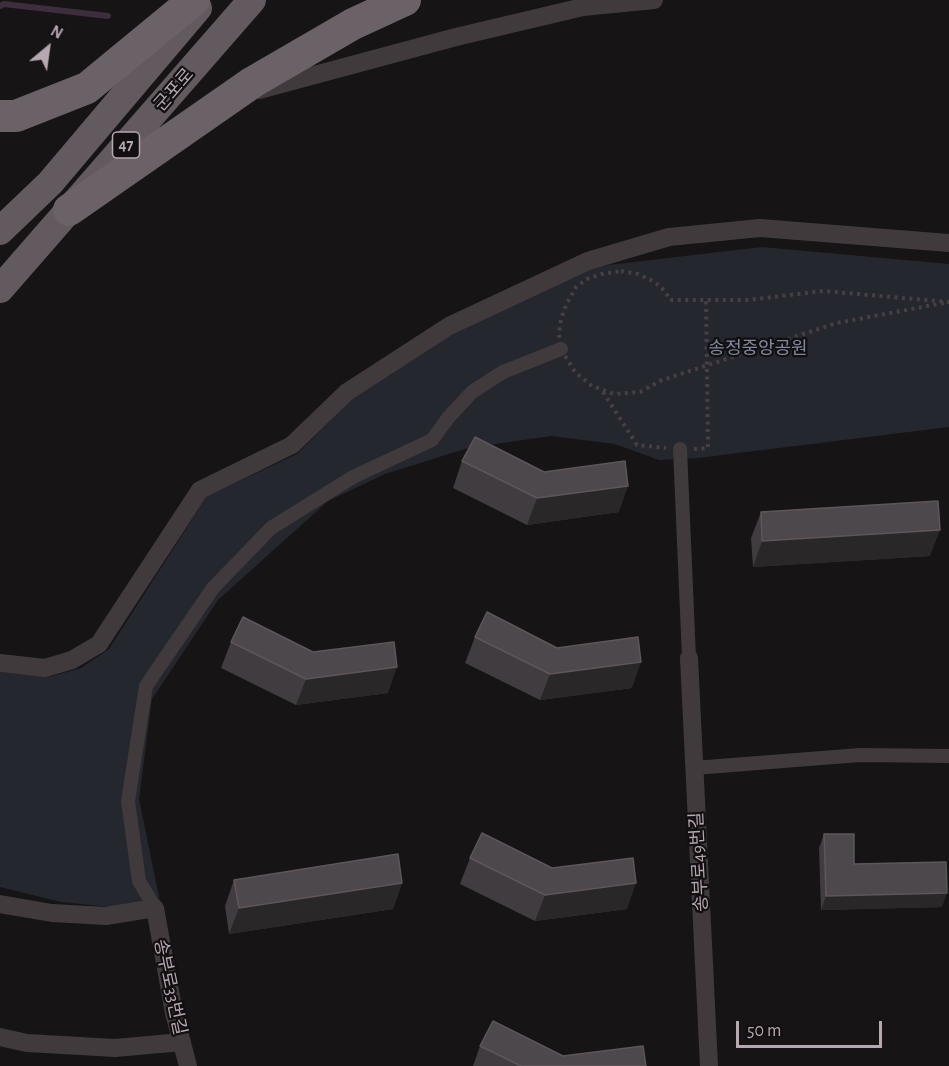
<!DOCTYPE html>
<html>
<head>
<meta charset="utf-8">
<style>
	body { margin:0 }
	#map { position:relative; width:949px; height:1066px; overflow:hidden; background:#161415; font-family:"Alegreya Sans",sans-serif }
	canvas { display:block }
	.north { position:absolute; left:18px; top:18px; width:60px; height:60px; -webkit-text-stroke:4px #110f10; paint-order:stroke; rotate:29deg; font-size:16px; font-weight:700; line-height:24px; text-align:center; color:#b6a7b1 }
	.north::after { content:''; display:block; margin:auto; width:21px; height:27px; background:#b6a7b1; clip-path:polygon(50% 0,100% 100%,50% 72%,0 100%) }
	.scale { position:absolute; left:736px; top:1021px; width:146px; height:27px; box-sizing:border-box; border:3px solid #b6a7b1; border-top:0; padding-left:8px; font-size:18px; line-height:21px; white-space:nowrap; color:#b6a7b1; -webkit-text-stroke:4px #110f10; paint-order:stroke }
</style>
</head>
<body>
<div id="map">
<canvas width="949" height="1066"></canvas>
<div class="north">N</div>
<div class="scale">50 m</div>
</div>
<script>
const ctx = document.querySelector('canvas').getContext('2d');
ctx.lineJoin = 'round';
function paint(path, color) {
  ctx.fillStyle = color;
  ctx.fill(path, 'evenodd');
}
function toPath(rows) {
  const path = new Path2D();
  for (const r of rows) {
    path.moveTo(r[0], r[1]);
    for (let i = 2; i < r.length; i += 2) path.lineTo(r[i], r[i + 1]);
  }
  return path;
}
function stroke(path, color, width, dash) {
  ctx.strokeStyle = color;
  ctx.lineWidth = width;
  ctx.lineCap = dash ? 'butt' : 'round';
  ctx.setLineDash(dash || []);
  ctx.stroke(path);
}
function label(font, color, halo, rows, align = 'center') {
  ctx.font = font + ' "Alegreya Sans","Noto Sans KR",sans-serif';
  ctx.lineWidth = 4.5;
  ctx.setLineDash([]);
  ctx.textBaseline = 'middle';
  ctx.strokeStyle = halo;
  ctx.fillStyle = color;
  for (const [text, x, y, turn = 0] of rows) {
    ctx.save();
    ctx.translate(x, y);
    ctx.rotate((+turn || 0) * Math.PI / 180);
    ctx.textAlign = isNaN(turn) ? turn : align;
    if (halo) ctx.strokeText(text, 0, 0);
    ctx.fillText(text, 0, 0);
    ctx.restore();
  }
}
paint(toPath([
	[762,247,949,264,949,427,698,458,659,460,615,444,551,436,468,448,385,474,328,501,218,600,152,699,139,799,160,902,110,907,61,902,0,887,0,672,49,677,81,668,109,649,207,496,297,454,352,399,450,335,591,267]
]), '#25272e');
stroke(toPath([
	[0,6,4,4,108,16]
]), '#3e2e3d', 6);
stroke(toPath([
	[621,271,638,274,653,281,665,291,670,300,748,300,823,291,949,302,837,323,662,380,640,392,614,394,592,386,575,372,561,349,559,334,561,319,566,305,576,287,587,279,602,274,621,271],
	[603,392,637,445,666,448],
	[694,449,708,448,706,300]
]), '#473f44', 4, [3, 4.5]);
stroke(toPath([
	[680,449,689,658],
	[694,768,860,755,949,756],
	[155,908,139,881,128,801,146,686,213,588,271,528,353,477,432,440,448,418,472,392,503,372,561,349]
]), '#403a3d', 14);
stroke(toPath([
	[259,90,456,37,583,7,654,0],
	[689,658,709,1066],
	[0,663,45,668,72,660,99,644,200,490,292,445,347,392,449,326,588,261,669,237,760,228,949,243],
	[0,904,52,913,106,916,155,908,174,1013,188,1066],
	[0,1037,27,1043,115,1048,182,1042]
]), '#403a3d', 18);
stroke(toPath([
	[0,231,50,183,198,8],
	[0,289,252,0]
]), '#625a5f', 28);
stroke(toPath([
	[0,116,16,116,87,88,194,0],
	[69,210,253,82,353,24,405,0]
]), '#6b6268', 32);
paint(toPath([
	[462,461,619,512,527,525,453,488],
	[761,512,930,556,753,567,751,538],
	[475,637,632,688,540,700,465,663],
	[231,642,388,693,296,705,221,668],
	[824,834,854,864,942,907,821,910,819,848],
	[470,858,627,909,535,921,460,884],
	[234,880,402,883,393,909,229,934,225,906],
	[480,1046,646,1066,473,1066]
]), '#413c3f');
paint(toPath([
	[628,486,619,512,527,525,537,498],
	[940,530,930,556,753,567,762,541],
	[641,662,632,688,540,700,550,674],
	[397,667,388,693,296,705,306,679],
	[402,883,393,909,229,934,239,908],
	[636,883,627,909,535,921,545,895],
	[947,893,942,907,821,910,826,896]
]), '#2a2729');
const building = toPath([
	[475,437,544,472,625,461,628,486,537,498,462,461,475,437],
	[938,501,940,530,762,541,761,512,938,501],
	[487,612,557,648,638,637,641,662,550,674,475,637,487,612],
	[243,617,313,652,394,642,397,667,306,679,231,642,243,617],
	[482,833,552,868,633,858,636,883,545,895,470,858,482,833],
	[824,834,854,834,854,864,946,862,947,893,826,896,824,834],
	[398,854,402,883,239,908,234,880,398,854],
	[493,1021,563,1056,643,1046,646,1066,521,1066,480,1046,493,1021]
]);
paint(building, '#4d484b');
stroke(building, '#5e565b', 1.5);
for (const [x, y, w] of [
	[126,145,27]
]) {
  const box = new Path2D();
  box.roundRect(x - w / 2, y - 13, w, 26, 4.5);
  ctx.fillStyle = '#110f10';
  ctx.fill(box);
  stroke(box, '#b6a7b1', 1.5);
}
label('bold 16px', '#b6a7b1', null, [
	["47",126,145]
]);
label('18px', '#b6a7b1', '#110f10', [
	["군포로",174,90,-49],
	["송부로49번길",699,862,-93],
	["송부로33번길",170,987,78]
]);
label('18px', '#7e89a0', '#110f10', [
	["송정중앙공원",758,349]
]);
</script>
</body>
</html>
